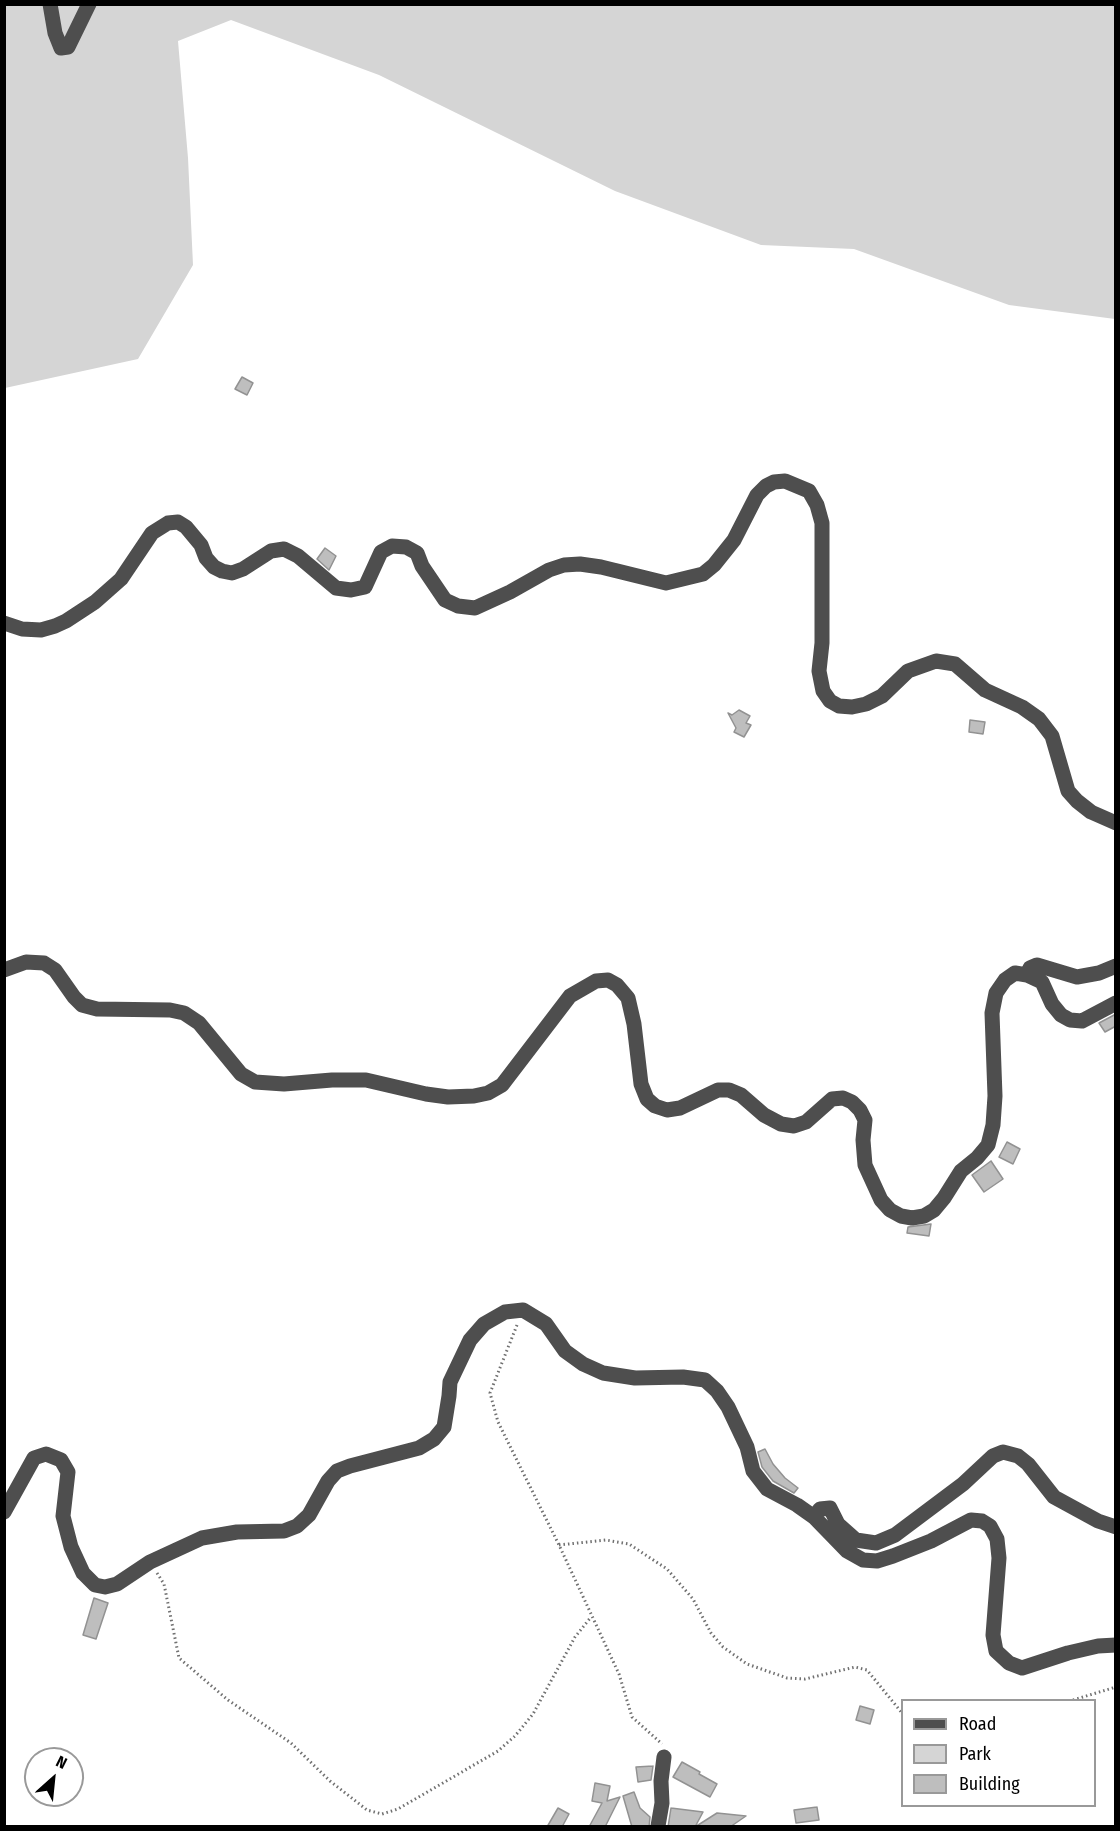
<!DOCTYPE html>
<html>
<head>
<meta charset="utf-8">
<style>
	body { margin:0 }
	#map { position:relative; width:1120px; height:1831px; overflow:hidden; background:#fff; font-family:"Fira Sans Condensed",sans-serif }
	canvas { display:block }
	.frame { position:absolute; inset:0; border:6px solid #000; pointer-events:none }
	.legend { position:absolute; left:901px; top:1699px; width:195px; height:108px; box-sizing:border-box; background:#fff; border:2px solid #999; margin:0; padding:8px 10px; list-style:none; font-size:18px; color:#000 }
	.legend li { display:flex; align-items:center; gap:12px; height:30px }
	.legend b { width:30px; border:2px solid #999 }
	.north { position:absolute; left:24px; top:1747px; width:60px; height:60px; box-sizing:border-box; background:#fff; border:2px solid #999; border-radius:50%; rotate:27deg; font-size:16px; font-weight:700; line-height:24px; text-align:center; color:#000 }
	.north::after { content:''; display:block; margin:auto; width:21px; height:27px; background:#000; clip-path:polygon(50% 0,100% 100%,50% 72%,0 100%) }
</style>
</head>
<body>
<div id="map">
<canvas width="1120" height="1831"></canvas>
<div class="frame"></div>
<ul class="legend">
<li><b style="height:8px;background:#4e4e4e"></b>Road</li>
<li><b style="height:16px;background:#d5d5d5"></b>Park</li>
<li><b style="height:16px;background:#bebebe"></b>Building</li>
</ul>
<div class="north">N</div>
</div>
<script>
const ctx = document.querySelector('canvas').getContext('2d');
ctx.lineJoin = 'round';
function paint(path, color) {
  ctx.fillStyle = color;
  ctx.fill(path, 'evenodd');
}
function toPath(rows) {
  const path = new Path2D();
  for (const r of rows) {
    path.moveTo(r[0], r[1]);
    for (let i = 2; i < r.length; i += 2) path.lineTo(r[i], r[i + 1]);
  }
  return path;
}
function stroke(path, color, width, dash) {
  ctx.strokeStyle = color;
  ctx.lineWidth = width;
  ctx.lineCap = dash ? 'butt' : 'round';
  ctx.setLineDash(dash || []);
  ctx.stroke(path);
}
paint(toPath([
	[4,5,1115,5,1115,319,1009,305,854,249,761,245,615,191,379,75,231,20,178,41,188,158,193,265,138,359,5,388]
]), '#d5d5d5');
const building = toPath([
	[242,377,253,383,247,395,235,389,242,377],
	[325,548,336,556,329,570,317,559,325,548],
	[739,710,750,716,746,723,751,725,744,737,734,732,736,728,728,713,732,715,739,710],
	[970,720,985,722,983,734,969,732,970,720],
	[1116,1014,1116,1026,1105,1032,1099,1023,1116,1014],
	[1007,1142,1020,1149,1013,1164,999,1157,1007,1142],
	[991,1161,1003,1179,984,1192,972,1175,991,1161],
	[931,1224,929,1236,907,1233,908,1227,931,1224],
	[765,1449,773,1464,785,1478,798,1488,794,1493,773,1481,762,1467,758,1452,765,1449],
	[94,1598,108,1603,96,1639,83,1635,94,1598],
	[860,1706,874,1710,870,1724,856,1720,860,1706],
	[682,1762,700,1772,699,1774,717,1784,710,1797,673,1777,682,1762],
	[653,1766,651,1780,638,1782,636,1767,653,1766],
	[595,1783,610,1786,607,1801,620,1797,605,1827,589,1827,602,1803,592,1801,595,1783],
	[634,1792,640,1808,650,1817,649,1827,632,1827,623,1796,634,1792],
	[817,1807,819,1820,796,1823,794,1810,817,1807],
	[558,1808,569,1814,562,1827,547,1827,558,1808],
	[671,1808,703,1812,695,1827,668,1827,671,1808],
	[717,1813,746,1816,730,1827,695,1827,717,1813]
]);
paint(building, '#bebebe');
stroke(building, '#929292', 1.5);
stroke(toPath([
	[517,1325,490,1393,498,1422,559,1545,619,1674,632,1717,662,1744],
	[559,1545,606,1540,629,1544,667,1569,693,1599,711,1633,723,1647,747,1664,787,1678,805,1679,855,1667,867,1670,902,1713],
	[157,1573,164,1584,179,1658,228,1700,291,1743,330,1781,367,1810,382,1814,398,1809,498,1751,515,1736,533,1714,575,1637,591,1617],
	[1073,1700,1116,1687]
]), '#707070', 3, [1.5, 3]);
stroke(toPath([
	[50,4,55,33,61,48,68,47,89,4],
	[4,623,22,629,41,630,55,626,66,621,95,602,121,579,152,533,168,523,178,522,186,527,201,545,206,558,214,567,222,571,232,573,243,569,271,551,284,549,298,556,336,588,351,590,365,587,381,552,392,546,406,547,417,553,422,566,445,600,458,606,475,608,510,592,549,570,564,565,580,564,601,567,666,583,703,574,714,565,734,540,757,495,766,486,774,482,785,481,809,491,817,505,822,523,822,643,819,671,823,691,830,701,839,706,852,707,866,704,882,696,908,671,936,661,955,664,985,690,1022,707,1039,719,1052,736,1068,791,1077,801,1091,812,1116,823],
	[4,970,26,962,44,963,55,970,74,997,82,1005,97,1009,170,1010,184,1013,199,1023,241,1074,255,1082,284,1084,332,1080,366,1080,426,1094,448,1097,474,1096,488,1093,502,1085,570,996,596,981,608,980,617,985,628,998,634,1024,641,1084,647,1099,655,1106,667,1110,680,1108,718,1090,729,1090,741,1095,764,1115,781,1124,794,1126,806,1122,832,1099,843,1098,852,1102,860,1110,865,1120,863,1140,865,1165,881,1200,890,1210,901,1216,912,1218,924,1216,934,1210,944,1198,961,1171,977,1158,988,1145,993,1125,995,1096,992,1013,996,993,1005,980,1015,973,1027,975,1042,982,1052,1004,1061,1015,1070,1020,1082,1021,1116,1003],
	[1027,975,1030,968,1037,965,1077,977,1099,973,1116,966],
	[4,1512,34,1458,46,1454,61,1460,68,1472,63,1516,71,1547,83,1573,95,1585,105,1587,117,1584,150,1562,202,1538,237,1532,284,1531,297,1526,309,1515,328,1481,337,1471,350,1466,419,1448,434,1439,444,1427,449,1396,450,1382,470,1340,484,1324,505,1312,523,1310,546,1324,565,1351,583,1364,603,1373,635,1378,683,1377,705,1380,717,1391,728,1407,747,1447,753,1471,767,1489,797,1505,814,1517,847,1551,863,1560,877,1561,893,1556,931,1541,971,1520,982,1521,990,1526,997,1539,999,1558,993,1635,996,1651,1009,1663,1022,1668,1068,1653,1098,1646,1116,1645],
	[814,1517,820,1509,830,1508,838,1524,856,1540,876,1543,895,1535,963,1484,993,1456,1003,1452,1018,1456,1028,1464,1054,1497,1098,1521,1116,1527],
	[658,1826,662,1803,661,1781,664,1757]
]), '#4e4e4e', 15);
</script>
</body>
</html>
